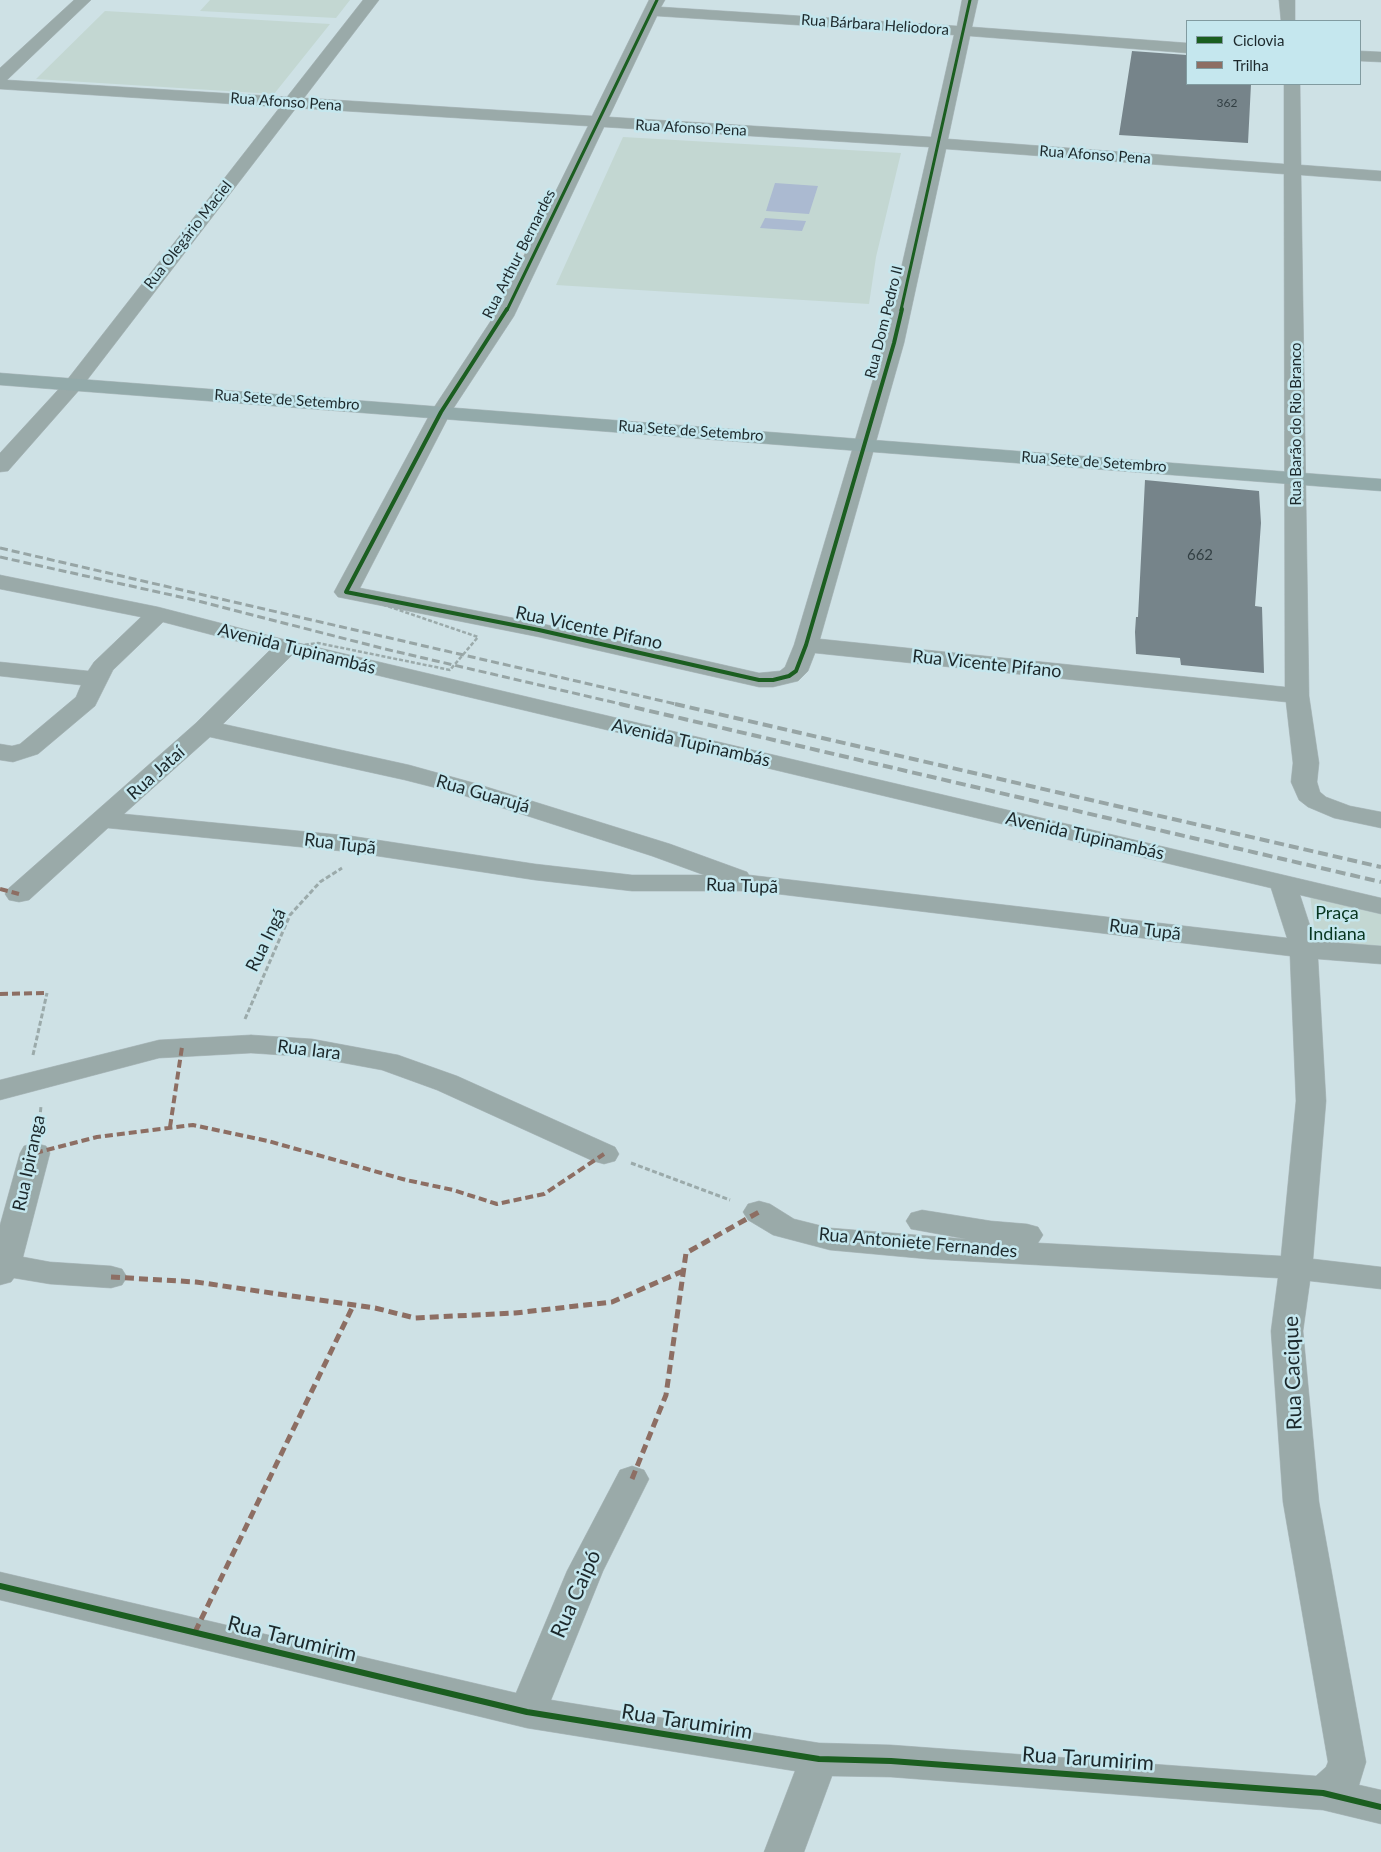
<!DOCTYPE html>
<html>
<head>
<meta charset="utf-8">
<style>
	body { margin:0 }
	#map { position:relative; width:1381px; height:1852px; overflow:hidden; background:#cee1e5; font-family:Lato,sans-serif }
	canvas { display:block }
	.legend { position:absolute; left:1186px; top:20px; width:175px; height:65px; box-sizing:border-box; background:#c5e7ee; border:1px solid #819ba0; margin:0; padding:6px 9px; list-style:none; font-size:15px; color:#1c282b }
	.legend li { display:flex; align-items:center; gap:10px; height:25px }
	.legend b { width:25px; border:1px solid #819ba0 }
</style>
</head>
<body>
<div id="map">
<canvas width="1381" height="1852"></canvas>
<ul class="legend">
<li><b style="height:6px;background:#1b5e20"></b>Ciclovia</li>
<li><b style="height:6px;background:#8d6e63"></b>Trilha</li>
</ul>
</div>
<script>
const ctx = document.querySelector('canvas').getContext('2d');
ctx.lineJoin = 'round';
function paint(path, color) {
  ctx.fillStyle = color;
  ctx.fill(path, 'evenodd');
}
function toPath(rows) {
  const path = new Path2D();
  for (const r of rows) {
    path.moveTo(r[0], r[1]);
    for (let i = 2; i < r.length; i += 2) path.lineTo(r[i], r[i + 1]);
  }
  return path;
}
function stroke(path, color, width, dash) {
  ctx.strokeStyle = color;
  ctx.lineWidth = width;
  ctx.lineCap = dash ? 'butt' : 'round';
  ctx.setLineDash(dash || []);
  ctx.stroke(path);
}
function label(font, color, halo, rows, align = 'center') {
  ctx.font = font + ' Lato,sans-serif';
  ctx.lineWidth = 5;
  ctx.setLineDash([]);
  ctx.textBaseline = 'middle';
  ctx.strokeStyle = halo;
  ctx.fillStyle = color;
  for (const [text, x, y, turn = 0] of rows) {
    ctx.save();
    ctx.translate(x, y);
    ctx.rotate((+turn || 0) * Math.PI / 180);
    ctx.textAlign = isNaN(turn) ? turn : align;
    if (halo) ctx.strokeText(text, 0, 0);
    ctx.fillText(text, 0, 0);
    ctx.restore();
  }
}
paint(toPath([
	[210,0,350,0,336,18,200,11],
	[105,11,330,24,274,94,36,79],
	[623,137,901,153,876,257,869,304,556,285],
	[1310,894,1381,911,1381,950,1316,944]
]), '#c3d7d2');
paint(toPath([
	[775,183,818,186,809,214,766,211],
	[765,218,806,221,802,231,760,228]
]), '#abbad1');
paint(toPath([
	[1132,51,1187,55,1187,84,1251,84,1248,143,1119,135],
	[1145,480,1259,491,1261,523,1255,606,1262,607,1264,673,1181,665,1180,658,1136,654,1135,632,1136,617,1138,617]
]), '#76848a');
const minor = toPath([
	[74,0,91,0,7,80,287,97,363,0,379,0,304,98,592,116,649,0,665,0,661,7,957,26,962,0,978,0,972,27,1187,43,1187,53,970,36,948,139,1284,164,1284,84,1300,84,1301,165,1381,171,1381,181,1301,175,1309,696,1319,763,1317,782,1320,792,1326,797,1350,806,1381,812,1381,828,1334,818,1308,807,1299,800,1291,782,1293,763,1286,702,815,653,808,671,798,681,773,687,759,687,539,637,338,597,334,592,431,412,494,316,588,126,296,108,81,388,8,471,0,472,0,453,67,380,280,107,0,89,0,68,74,0],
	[657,16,954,35,931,137,609,117,657,16],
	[604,127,929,147,884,343,794,645,785,667,780,671,759,673,539,623,360,588,451,412,514,316,604,127],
	[946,149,1284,174,1285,687,820,639,904,343,946,149],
	[1279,0,1295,0,1295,21,1281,21,1279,0],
	[1360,51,1381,52,1381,62,1360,61,1360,51],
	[0,575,158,607,290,641,1381,898,1381,914,1300,895,1315,941,1381,946,1381,964,1318,959,1326,1101,1313,1259,1381,1267,1381,1289,1310,1281,1303,1331,1319,1502,1366,1762,1359,1785,1381,1790,1381,1824,1323,1810,891,1777,832,1776,804,1852,764,1852,795,1771,527,1728,0,1600,0,1572,516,1693,567,1571,620,1470,632,1466,644,1470,649,1479,603,1571,551,1700,819,1743,891,1745,1316,1776,1326,1767,1328,1762,1283,1502,1271,1331,1278,1278,928,1259,830,1250,773,1235,748,1220,743,1212,748,1204,759,1201,770,1204,794,1219,830,1228,966,1239,911,1229,906,1221,911,1213,922,1210,991,1221,1027,1224,1038,1227,1043,1235,1038,1243,1281,1256,1296,1101,1290,956,753,891,632,891,535,880,351,852,108,828,29,900,19,902,9,900,5,894,9,888,196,723,270,650,163,622,113,670,95,706,38,754,13,762,0,760,0,744,12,746,20,744,76,697,81,685,0,676,0,662,88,671,94,662,141,617,0,589,0,575],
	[292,655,1271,888,1287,938,749,875,747,872,670,844,474,783,409,765,223,724,292,655],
	[210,737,405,780,456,793,652,856,704,875,632,875,535,864,351,836,124,814,210,737],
	[251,1035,312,1039,398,1055,457,1076,615,1147,619,1154,615,1161,604,1164,593,1161,437,1090,382,1070,312,1057,251,1053,159,1058,0,1100,0,1080,159,1040,251,1035],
	[35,1143,46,1146,50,1153,23,1257,50,1262,111,1266,122,1269,127,1277,122,1285,111,1288,50,1284,14,1278,11,1282,0,1285,0,1225,20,1153,24,1146,35,1143]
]);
const major = toPath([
	[0,373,1381,479,1381,491,0,385,0,373]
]);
stroke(minor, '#b0bec2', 1);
stroke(major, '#b0bec2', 1);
stroke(toPath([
	[245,1019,290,915,320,882,342,868],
	[33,1055,47,993],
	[39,1127,41,1106],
	[631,1163,730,1200]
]), '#9baaaa', 3, [5, 2.5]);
paint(minor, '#9aaaa9');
paint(major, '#93aaaa');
stroke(toPath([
	[0,548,680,705],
	[0,557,194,600,385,649,625,705]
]), '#97a5a5', 3, [8, 4]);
stroke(toPath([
	[620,704,1381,882],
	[675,704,1381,867]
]), '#97a5a5', 4, [10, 5]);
stroke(toPath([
	[287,647,318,643,450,670,478,637,346,592]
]), '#9baaaa', 2.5, [4, 2]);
stroke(toPath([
	[0,889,19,894],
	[0,994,47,993],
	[170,1127,182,1047],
	[35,1153,97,1137,193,1125,268,1141,406,1180,453,1190,497,1204,544,1194,604,1154]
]), '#8d6e63', 4, [8, 4]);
stroke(toPath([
	[111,1277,196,1282,375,1308,415,1318,515,1313,612,1302,683,1271],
	[632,1479,666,1395,686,1253,759,1212],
	[195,1632,354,1304]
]), '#8d6e63', 5, [9, 5]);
stroke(toPath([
	[507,310,657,0],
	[901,310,970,0]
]), '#1b5e20', 3);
stroke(toPath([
	[507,309,441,412,346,592,539,630,759,680,773,680,789,676,796,671,806,645,894,343,902,309]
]), '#1b5e20', 4);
stroke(toPath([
	[0,1586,527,1712,819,1759,891,1761,1323,1793,1381,1807]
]), '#1b5e20', 6);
label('12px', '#323f43', null, [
	["362",1227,103]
]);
label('15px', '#1c282b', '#c5e7ee', [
	["Rua Bárbara Heliodora",875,25,4],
	["Rua Afonso Pena",286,102,4],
	["Rua Afonso Pena",691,128,3],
	["Rua Afonso Pena",1095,155,4],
	["Rua Olegário Maciel",188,235,-52],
	["Rua Arthur Bernardes",519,254,-63],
	["Rua Dom Pedro II",884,322,-76],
	["Rua Sete de Setembro",287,400,4],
	["Rua Barão do Rio Branco",1296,424,-90],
	["Rua Sete de Setembro",691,431,4],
	["Rua Sete de Setembro",1094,462,4]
]);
label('15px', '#323f43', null, [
	["662",1200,555]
]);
label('18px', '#1c282b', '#c5e7ee', [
	["Rua Vicente Pifano",589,628,12],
	["Avenida Tupinambás",297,649,14],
	["Rua Vicente Pifano",987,664,6],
	["Avenida Tupinambás",691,743,13],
	["Rua Jataí",156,773,-42],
	["Rua Guarujá",483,794,16],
	["Avenida Tupinambás",1085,836,13],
	["Rua Tupã",340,844,7],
	["Rua Tupã",742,886,2],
	["Rua Tupã",1145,930,7],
	["Rua Ingá",266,940,-64],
	["Rua Iara",309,1050,7],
	["Rua Ipiranga",29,1163,-78],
	["Rua Antoniete Fernandes",918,1243,5]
]);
label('18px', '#073620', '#c5e7ee', [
	["Praça",1337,913],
	["Indiana",1337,934]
]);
label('21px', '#1c282b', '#c5e7ee', [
	["Rua Cacique",1293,1373,-92],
	["Rua Caipó",576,1594,-66],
	["Rua Tarumirim",292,1639,14],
	["Rua Tarumirim",687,1722,9],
	["Rua Tarumirim",1088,1759,4]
]);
</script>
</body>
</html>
